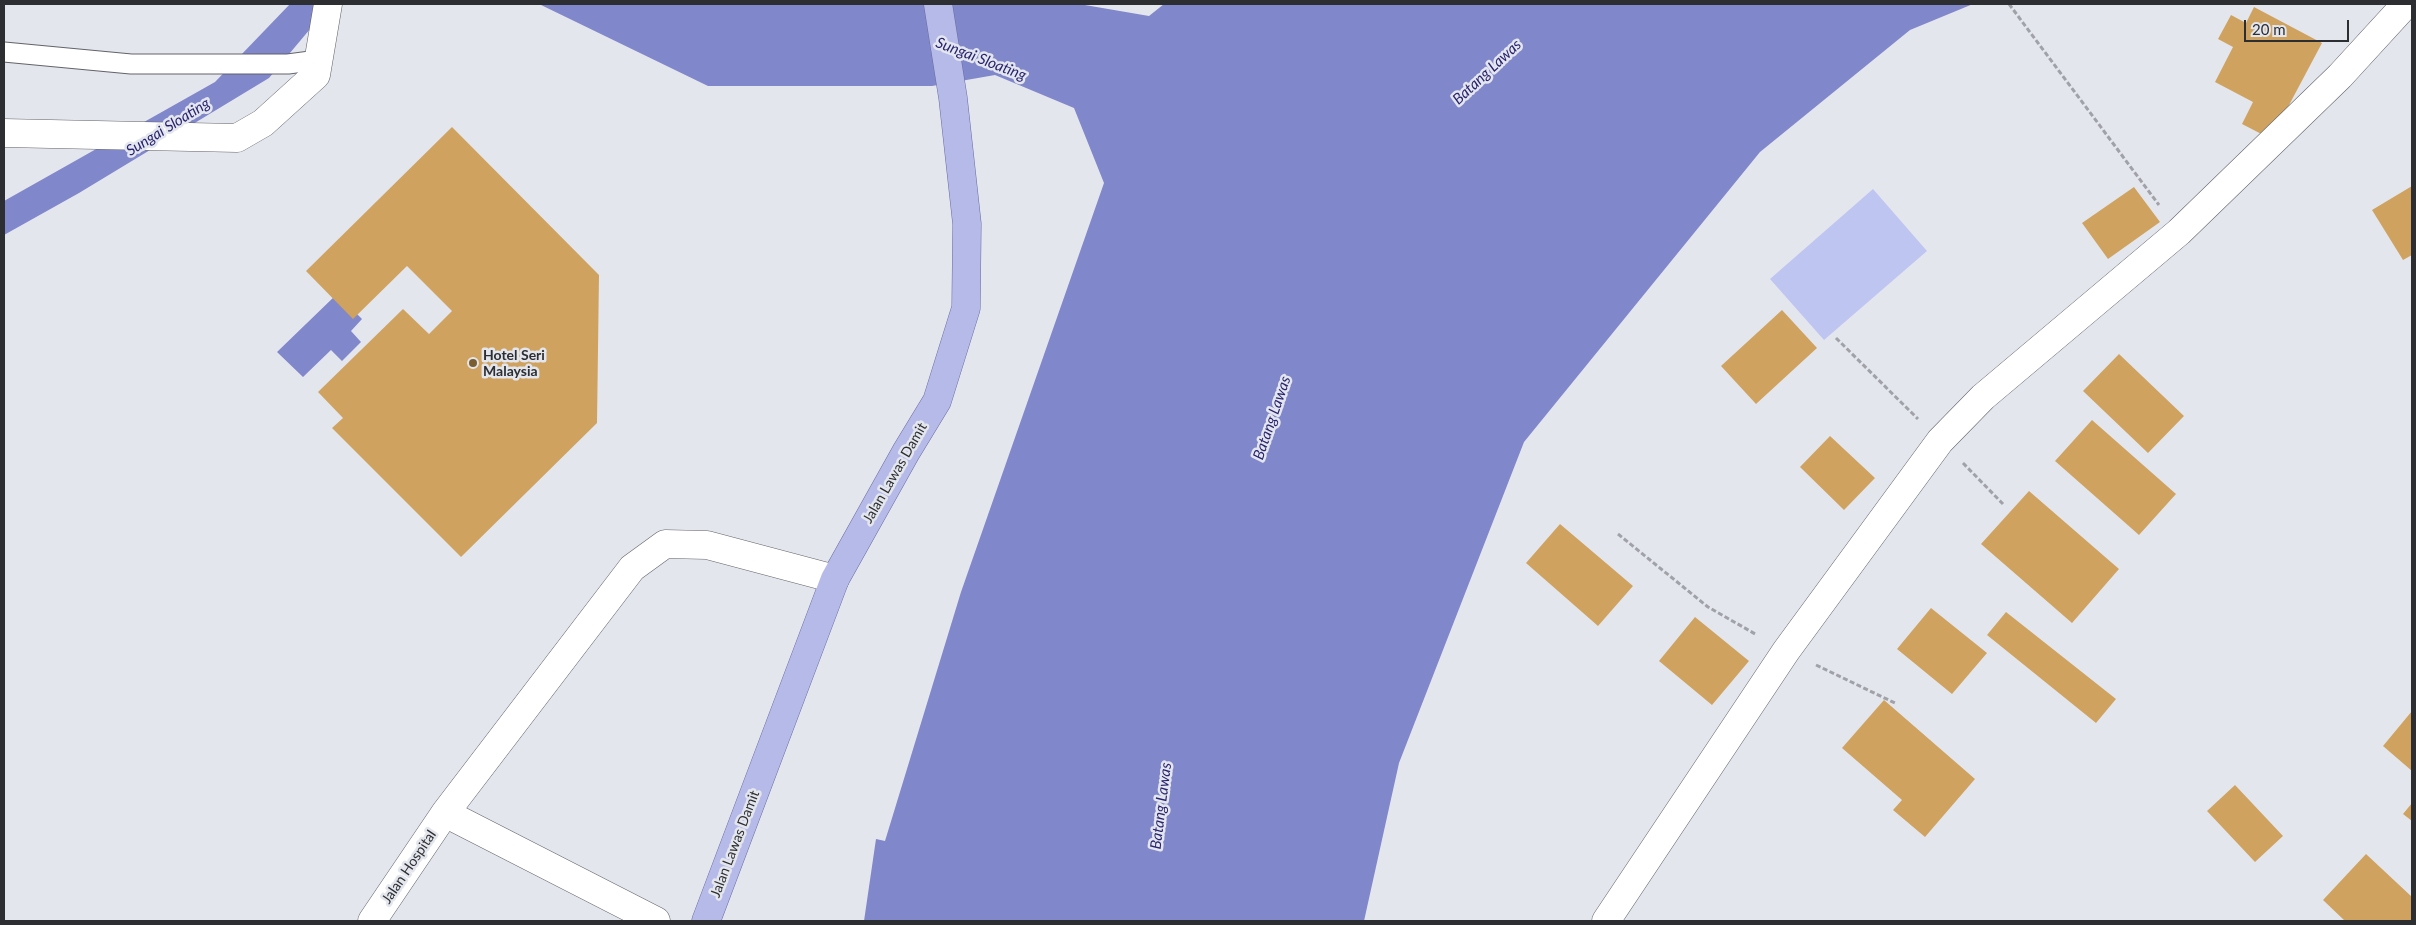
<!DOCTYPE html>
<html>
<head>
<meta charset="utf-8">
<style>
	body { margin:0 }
	#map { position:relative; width:2416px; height:925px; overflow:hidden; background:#e4e6ee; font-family:Lato,sans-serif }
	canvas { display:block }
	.frame { position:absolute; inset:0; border:5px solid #2d2e31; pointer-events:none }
	.scale { position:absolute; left:2244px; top:20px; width:105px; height:22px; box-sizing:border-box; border:2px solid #2d2e31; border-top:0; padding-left:6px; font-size:15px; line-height:18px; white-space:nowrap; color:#2d2e31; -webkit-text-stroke:4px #e4e6ee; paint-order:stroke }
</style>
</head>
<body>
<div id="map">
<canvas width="2416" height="925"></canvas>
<div class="frame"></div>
<div class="scale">20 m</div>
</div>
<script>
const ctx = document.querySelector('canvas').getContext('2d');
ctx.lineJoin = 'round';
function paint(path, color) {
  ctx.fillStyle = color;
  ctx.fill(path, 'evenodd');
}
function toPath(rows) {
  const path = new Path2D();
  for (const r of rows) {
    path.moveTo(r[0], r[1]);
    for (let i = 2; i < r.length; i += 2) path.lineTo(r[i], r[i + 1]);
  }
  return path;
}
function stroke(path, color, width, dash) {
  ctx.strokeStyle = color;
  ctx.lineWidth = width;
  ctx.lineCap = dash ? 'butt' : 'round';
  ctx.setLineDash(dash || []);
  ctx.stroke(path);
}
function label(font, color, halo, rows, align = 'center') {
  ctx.font = font + ' Lato,sans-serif';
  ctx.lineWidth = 5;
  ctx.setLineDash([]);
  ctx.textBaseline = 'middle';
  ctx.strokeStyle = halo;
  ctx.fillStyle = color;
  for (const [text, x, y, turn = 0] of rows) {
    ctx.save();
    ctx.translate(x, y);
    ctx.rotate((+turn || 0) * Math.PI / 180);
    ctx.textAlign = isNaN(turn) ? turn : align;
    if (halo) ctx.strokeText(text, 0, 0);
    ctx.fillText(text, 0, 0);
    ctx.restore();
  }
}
paint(toPath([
	[1873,189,1927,251,1824,340,1770,279]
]), '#bfc5f1');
paint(toPath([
	[290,4,331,4,269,78,79,193,4,235,4,201,215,82],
	[539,4,1079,4,1149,16,1164,4,1973,4,1910,30,1760,152,1524,442,1399,763,1364,921,864,921,876,839,885,841,961,592,1104,183,1074,108,995,75,932,86,708,86],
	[337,294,362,319,351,331,361,342,342,361,331,350,303,377,277,352]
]), '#8087ca');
paint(toPath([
	[2254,7,2322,43,2271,139,2242,124,2253,102,2215,82,2233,47,2218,39,2231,15,2246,23],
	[452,127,599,275,597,423,461,557,332,428,343,418,318,392,403,309,429,334,452,311,407,266,353,319,306,271],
	[2412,186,2412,255,2403,260,2372,210],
	[2134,187,2160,222,2108,259,2082,223],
	[1782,310,1817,348,1756,404,1721,366],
	[2119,354,2184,416,2148,453,2083,391],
	[2092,420,2176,494,2139,535,2055,461],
	[1830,436,1875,478,1844,510,1800,467],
	[2029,491,2119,569,2072,623,1981,544],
	[1560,524,1633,586,1598,626,1526,563],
	[1931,608,1987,653,1952,694,1897,649],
	[2006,612,2116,699,2096,723,1987,635],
	[1695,617,1749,661,1712,705,1659,661],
	[1884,700,1975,779,1925,837,1893,810,1902,800,1842,748],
	[2412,711,2412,771,2383,746],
	[2235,785,2283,836,2255,862,2207,811],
	[2412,803,2412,821,2403,814],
	[2366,854,2412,897,2412,921,2345,921,2323,900]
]), '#cfa35f');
const service = toPath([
	[4,52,131,64,288,64,318,60]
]);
const minor = toPath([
	[4,133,237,138,263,123,316,75,328,4],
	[1606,921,1786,651,1940,441,1983,397,2179,232,2340,76,2406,4]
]);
const tertiary = toPath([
	[445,813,656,921],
	[372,921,445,813,632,568,665,544,707,545,835,579]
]);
const primary = toPath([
	[706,921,835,579,906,452,937,401,966,308,967,224,953,98,938,4]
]);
stroke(service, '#62636a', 21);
stroke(minor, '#62636a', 29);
stroke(tertiary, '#62636a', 29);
stroke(primary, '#666ba0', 29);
stroke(toPath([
	[2009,4,2159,205],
	[1836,338,1918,419],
	[1963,463,2003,504],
	[1618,534,1708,607,1757,635],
	[1816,665,1897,704]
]), '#a0a2a8', 3, [5, 2.5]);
stroke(service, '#fff', 19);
stroke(minor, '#fff', 28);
stroke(tertiary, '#fff', 28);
stroke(primary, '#b6bae9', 28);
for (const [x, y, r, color] of [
	[473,363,5,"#7a5e31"]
]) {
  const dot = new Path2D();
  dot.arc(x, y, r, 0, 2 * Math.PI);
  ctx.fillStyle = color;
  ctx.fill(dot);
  stroke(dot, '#e4e6ee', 2);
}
label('bold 14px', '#2d2e31', '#e4e6ee', [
	["Hotel Seri",483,355],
	["Malaysia",483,371]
], 'left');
label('14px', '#2d2e31', '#e4e6ee', [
	["Jalan Lawas Damit",895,473,-60],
	["Jalan Lawas Damit",735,844,-69],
	["Jalan Hospital",409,867,-56]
]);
label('italic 15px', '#282271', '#e4e6ee', [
	["Sungai Sloating",981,59,21],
	["Batang Lawas",1487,72,-43],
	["Sungai Sloating",168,127,-32],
	["Batang Lawas",1272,418,-71],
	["Batang Lawas",1161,806,-83]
]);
</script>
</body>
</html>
